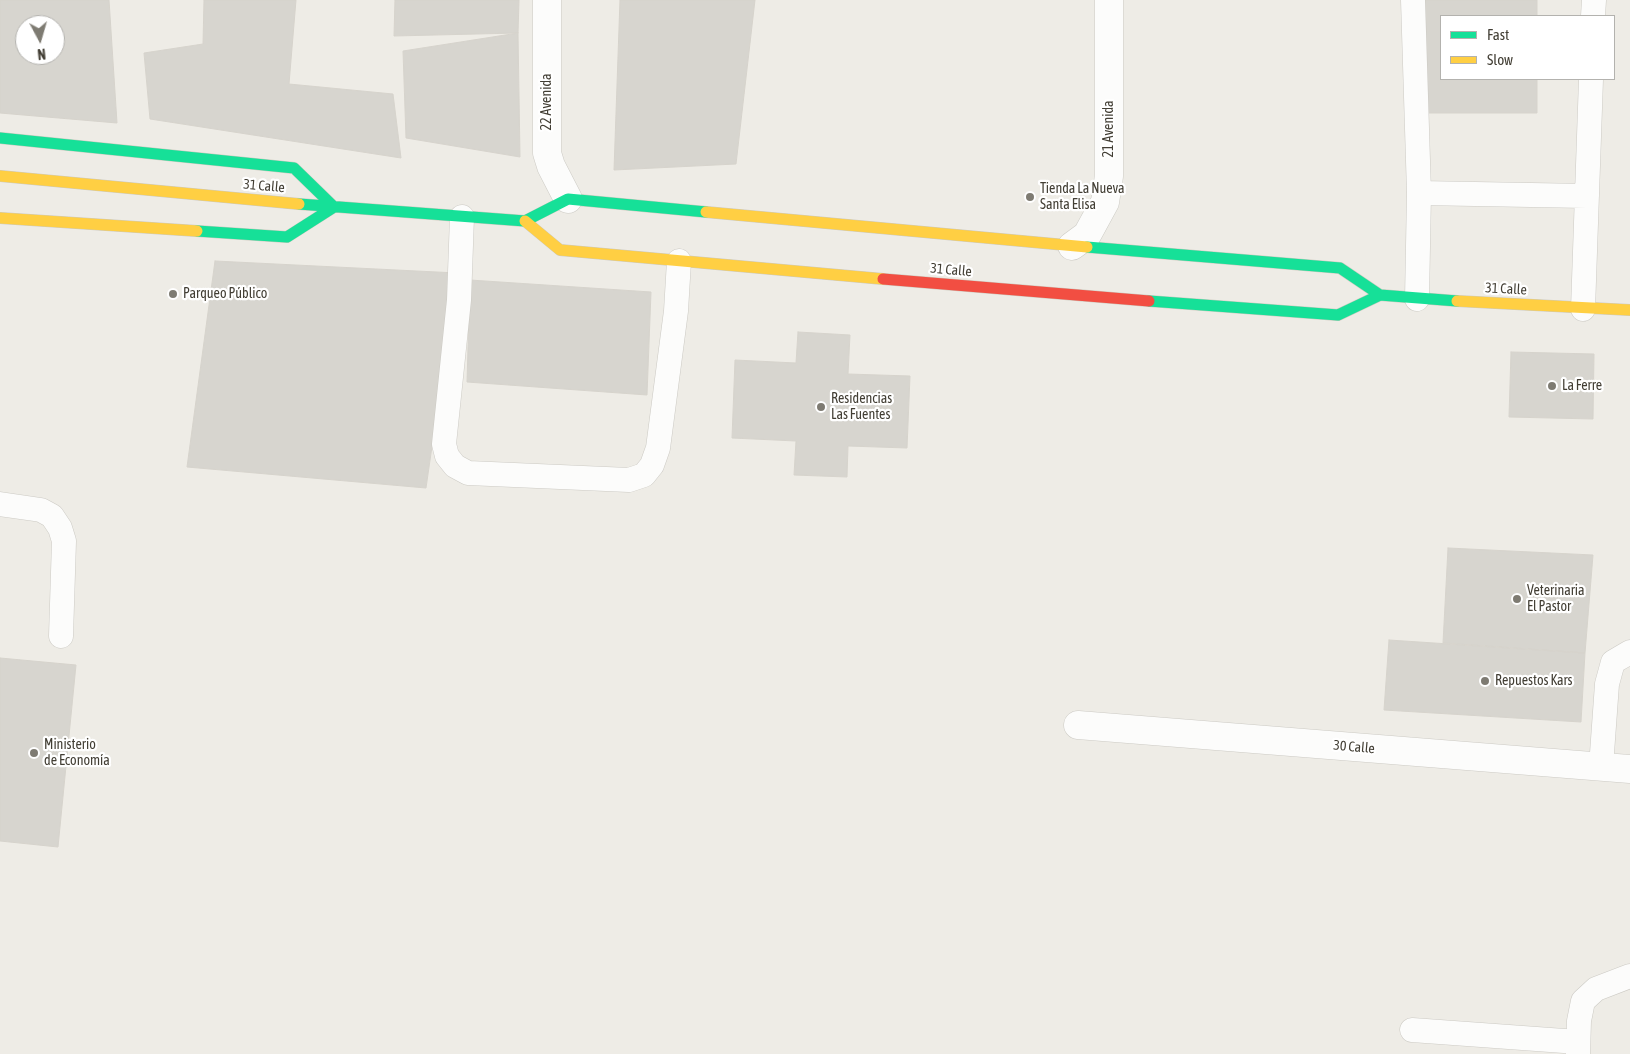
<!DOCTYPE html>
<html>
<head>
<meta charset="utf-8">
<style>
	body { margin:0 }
	#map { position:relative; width:1630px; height:1054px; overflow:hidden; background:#eeece6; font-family:"Asap Condensed",sans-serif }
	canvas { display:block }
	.legend { position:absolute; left:1440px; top:15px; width:175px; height:65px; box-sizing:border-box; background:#fff; border:1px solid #b3b2ae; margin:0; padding:6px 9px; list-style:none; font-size:15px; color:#423e34 }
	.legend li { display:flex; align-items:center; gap:10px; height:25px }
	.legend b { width:25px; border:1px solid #b3b2ae }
	.north { position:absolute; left:15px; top:15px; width:50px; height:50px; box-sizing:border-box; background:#fff; border:1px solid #b3b2ae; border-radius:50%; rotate:174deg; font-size:14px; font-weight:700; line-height:20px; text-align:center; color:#423e34 }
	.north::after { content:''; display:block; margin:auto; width:18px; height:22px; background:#7e7b72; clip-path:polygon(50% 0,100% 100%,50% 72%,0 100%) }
</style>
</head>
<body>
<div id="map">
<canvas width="1630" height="1054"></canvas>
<ul class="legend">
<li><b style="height:6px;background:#16e098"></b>Fast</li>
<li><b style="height:6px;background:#ffcf43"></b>Slow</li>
</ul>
<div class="north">N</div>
</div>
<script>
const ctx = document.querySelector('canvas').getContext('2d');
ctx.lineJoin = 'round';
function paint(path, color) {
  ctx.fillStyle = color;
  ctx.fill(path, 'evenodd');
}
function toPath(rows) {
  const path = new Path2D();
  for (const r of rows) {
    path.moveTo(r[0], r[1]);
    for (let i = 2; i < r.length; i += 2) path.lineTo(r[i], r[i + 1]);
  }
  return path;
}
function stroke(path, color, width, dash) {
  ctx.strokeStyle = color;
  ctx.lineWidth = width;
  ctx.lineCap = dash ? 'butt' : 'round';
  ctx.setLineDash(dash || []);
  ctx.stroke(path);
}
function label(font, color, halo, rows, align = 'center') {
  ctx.font = font + ' "Asap Condensed",sans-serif';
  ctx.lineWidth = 4.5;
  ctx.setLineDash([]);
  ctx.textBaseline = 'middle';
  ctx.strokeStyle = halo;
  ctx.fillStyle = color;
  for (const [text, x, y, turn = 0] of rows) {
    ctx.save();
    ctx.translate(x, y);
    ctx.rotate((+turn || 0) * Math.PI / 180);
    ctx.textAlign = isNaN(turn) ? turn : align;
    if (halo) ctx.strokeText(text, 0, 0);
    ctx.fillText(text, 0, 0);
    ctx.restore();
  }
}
const building = toPath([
	[0,0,109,0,117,123,0,113,0,0],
	[25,25,55,25,55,55,25,55,25,25],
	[204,0,296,0,289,84,393,94,401,158,150,119,144,53,203,44,204,0],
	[395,0,519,0,518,33,394,36,395,0],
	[620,0,755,0,736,164,614,170,620,0],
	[1425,0,1537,0,1537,16,1441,16,1441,79,1537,79,1537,113,1425,113,1425,0],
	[518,33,520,157,406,138,403,51,518,33],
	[215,261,457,273,426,488,187,467,215,261],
	[470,280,651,292,647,395,467,382,470,280],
	[798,332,850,335,848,374,910,376,907,448,848,446,847,477,794,475,796,441,732,438,735,360,796,363,798,332],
	[1511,352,1594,354,1593,419,1509,417,1511,352],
	[1448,548,1593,555,1585,653,1443,643,1448,548],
	[1389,640,1585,653,1581,722,1384,710,1389,640],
	[0,658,76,665,58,847,0,841,0,658]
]);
paint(building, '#d7d5cf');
stroke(building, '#d6d3cc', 1);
const lane = toPath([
	[1413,0,1419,193,1417,299],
	[1593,16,1594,0],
	[1419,193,1587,196],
	[462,217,459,300,444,444,447,456,455,466,468,473,629,480,644,475,652,465,658,448,676,311,679,261],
	[1583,309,1591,79],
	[0,504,41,510,52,516,60,528,64,541,61,636],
	[1601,767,1607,684,1613,662,1630,652],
	[1412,1030,1578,1042],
	[1578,1054,1579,1021,1583,1001,1596,989,1630,976]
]);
const street = toPath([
	[547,0,547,153,551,166,568,199],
	[1072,246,1087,235,1105,202,1109,176,1109,0],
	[1078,725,1630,769]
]);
const fast = toPath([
	[0,138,294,168,334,207,287,237,197,231],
	[299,204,525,221,568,199,706,212],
	[1087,247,1340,268,1380,295,1457,301],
	[1149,301,1338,315,1380,295]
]);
const slow = toPath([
	[0,176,299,204],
	[706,212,1087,247],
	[0,218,197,231],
	[525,221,560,250,883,279],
	[1457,301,1630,310]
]);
const jam = toPath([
	[883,279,1149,301]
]);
stroke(lane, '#cccac4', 25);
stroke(street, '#cccac4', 29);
stroke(fast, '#ccc9be', 12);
stroke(slow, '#ccc9be', 12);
stroke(jam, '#ccc9be', 12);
stroke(lane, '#fcfcfb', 24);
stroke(street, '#fcfcfb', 28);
stroke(fast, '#16e098', 11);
stroke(slow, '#ffcf43', 11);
stroke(jam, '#f24e42', 11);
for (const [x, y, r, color] of [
	[1030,197,5,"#7e7b72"],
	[173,294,5,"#7e7b72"],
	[1552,386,5,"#7e7b72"],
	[821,407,5,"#7e7b72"],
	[1517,599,5,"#7e7b72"],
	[1485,681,5,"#7e7b72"],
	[34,753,5,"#7e7b72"]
]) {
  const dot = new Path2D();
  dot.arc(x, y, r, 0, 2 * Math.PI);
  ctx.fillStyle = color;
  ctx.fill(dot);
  stroke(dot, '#fff', 2);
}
label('14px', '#423e34', '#fff', [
	["22 Avenida",547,102,-90],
	["21 Avenida",1109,129,-90],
	["31 Calle",264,186,5],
	["31 Calle",951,270,5],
	["31 Calle",1506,289,3],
	["30 Calle",1354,747,5]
]);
label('14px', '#423e34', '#fff', [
	["Tienda La Nueva",1040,189],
	["Santa Elisa",1040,205],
	["Parqueo Público",183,294],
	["La Ferre",1562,386],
	["Residencias",831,399],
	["Las Fuentes",831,415],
	["Veterinaria",1527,591],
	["El Pastor",1527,607],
	["Repuestos Kars",1495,681],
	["Ministerio",44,745],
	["de Economía",44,761]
], 'left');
</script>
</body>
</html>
